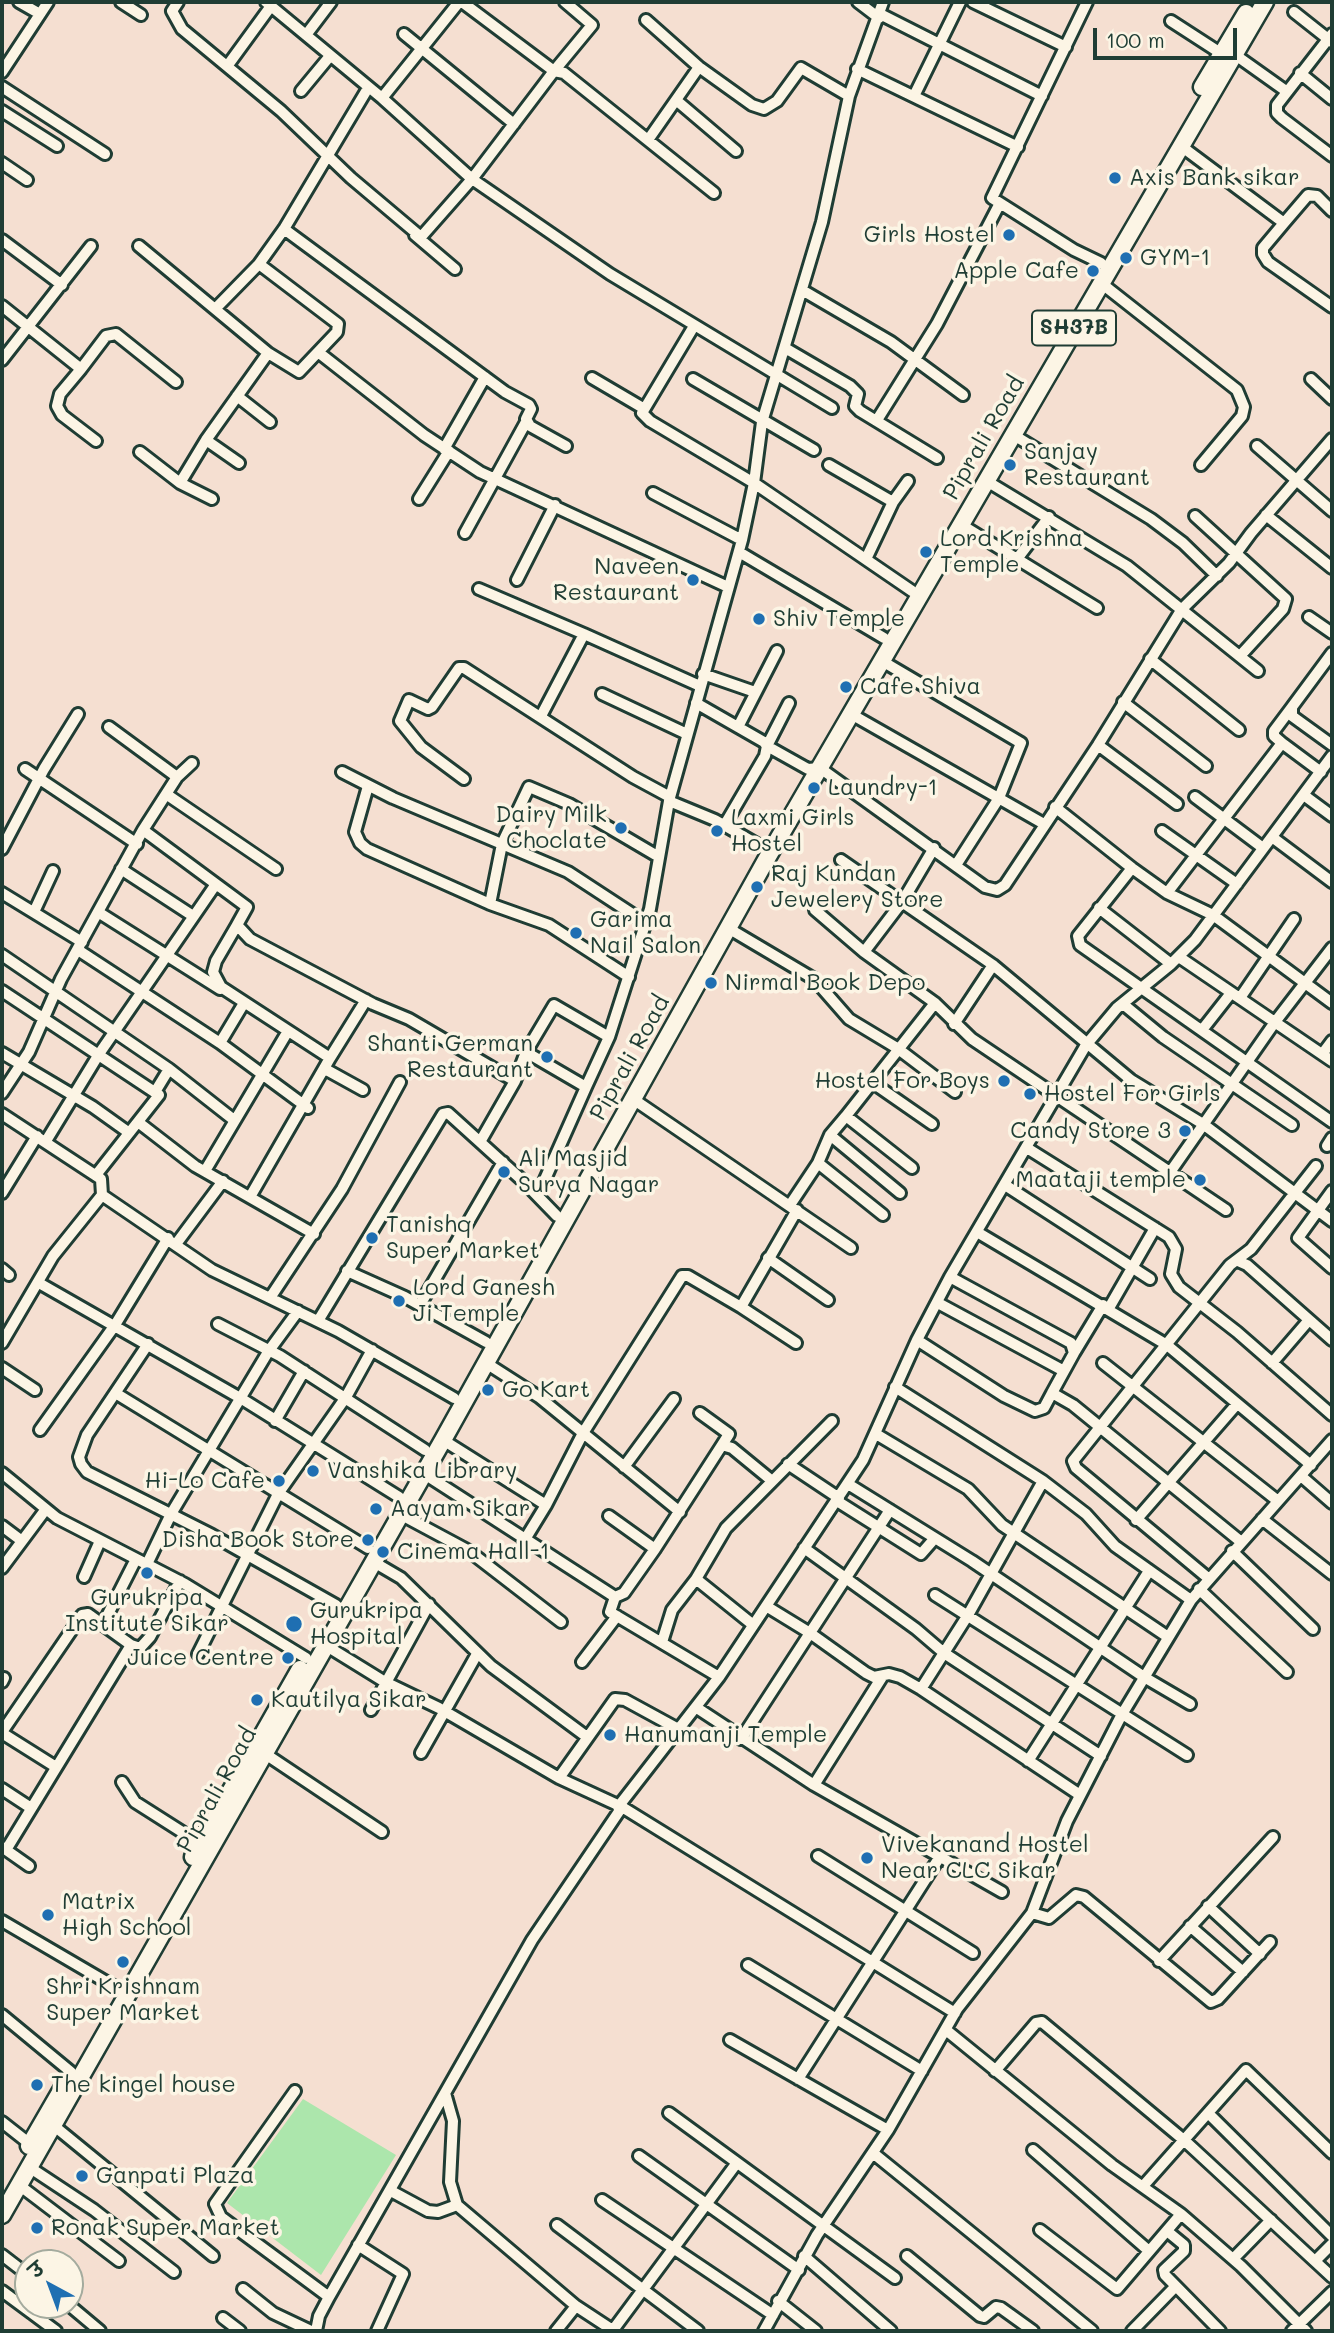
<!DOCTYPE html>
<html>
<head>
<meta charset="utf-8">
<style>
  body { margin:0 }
  #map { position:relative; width:1334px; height:2333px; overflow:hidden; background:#f5dfd1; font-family:Mali,"Playpen Sans Deva",sans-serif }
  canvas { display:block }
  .frame { position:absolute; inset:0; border:4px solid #1f3d34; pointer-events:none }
  .north { position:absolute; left:14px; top:2249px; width:70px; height:70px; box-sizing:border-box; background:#fcf5e5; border:2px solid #a4ab9e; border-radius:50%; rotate:319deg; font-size:19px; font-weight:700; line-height:28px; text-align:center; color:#1f3d34 }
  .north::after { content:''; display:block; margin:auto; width:24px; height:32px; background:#1f6fb2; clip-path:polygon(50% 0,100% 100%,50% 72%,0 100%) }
  .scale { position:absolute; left:1093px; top:28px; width:144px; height:32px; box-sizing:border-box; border:4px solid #1f3d34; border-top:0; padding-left:9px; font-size:21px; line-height:24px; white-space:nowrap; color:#1f3d34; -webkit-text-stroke:5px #fcf5e5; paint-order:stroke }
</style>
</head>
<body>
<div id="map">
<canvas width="1334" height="2333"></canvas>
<div class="frame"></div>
<div class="north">उ</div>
<div class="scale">100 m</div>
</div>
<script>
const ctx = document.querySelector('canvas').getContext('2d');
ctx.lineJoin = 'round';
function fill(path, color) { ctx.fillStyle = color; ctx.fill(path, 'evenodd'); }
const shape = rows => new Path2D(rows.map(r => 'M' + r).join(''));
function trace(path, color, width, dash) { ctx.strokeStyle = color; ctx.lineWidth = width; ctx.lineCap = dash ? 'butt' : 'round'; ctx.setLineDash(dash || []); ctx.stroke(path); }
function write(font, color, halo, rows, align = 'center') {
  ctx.font = font + ' Mali,sans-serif'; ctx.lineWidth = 7; ctx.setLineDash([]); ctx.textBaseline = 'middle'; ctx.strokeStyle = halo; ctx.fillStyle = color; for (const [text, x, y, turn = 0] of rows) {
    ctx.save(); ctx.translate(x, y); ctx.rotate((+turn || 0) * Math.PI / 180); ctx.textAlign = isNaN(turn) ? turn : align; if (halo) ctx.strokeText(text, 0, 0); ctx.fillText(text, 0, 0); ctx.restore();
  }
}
const green = shape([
  [303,2099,396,2155,321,2275,227,2203]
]);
const minor = shape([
  [19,2,40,14],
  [121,2,141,15],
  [178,2,172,11,182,29,281,111,351,178,421,237,472,179,554,71,462,2],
  [266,2,382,98,472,179,610,274,832,408],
  [565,2,592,25,554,71,564,73,714,193],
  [858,2,879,18],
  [973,2,1066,47],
  [1087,2,992,198,1074,250,1101,263],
  [1294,12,1332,42],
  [880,14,1042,96],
  [646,20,699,67,752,105,764,109,777,101,801,68,849,96],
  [1171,21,1222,54],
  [404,34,514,124],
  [1332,34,1277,105,1277,113,1282,118,1332,156],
  [306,35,331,2],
  [1234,54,1286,91],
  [228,65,271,6],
  [857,69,1018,147],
  [2,72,48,2],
  [1300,73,1332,99],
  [2,87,105,154],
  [368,88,284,229,259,264,338,324,337,332,318,352,424,435,480,472,728,587],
  [301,91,330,56],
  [914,96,960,2],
  [382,98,459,2],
  [676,100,736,151],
  [2,111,57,146],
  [648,140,699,67],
  [1181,146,1284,223,1263,248,1263,254,1268,262,1332,307],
  [2,163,27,180],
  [1284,223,1308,195,1317,196,1332,211],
  [284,229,505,392,529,405,531,409,526,419,530,426,566,446],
  [415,235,455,269],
  [2,240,62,285],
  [139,246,268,353,206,440,180,483],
  [1101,283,1237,390,1244,407,1242,416,1201,465],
  [802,290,891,342,963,395],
  [2,306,81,369,60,394,57,406,62,415,96,441],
  [216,308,259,264],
  [694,326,642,413,650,421,754,483,912,591],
  [785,348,850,386,858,394,855,406,860,411,937,458],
  [268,353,299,372,318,352],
  [2,360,91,246],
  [81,369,106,336,116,334,176,382],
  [592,378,643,408],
  [693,379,814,450],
  [1311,379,1332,399],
  [237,396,270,422],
  [877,420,937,324,1000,203],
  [1012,434,1151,519,1183,543,1217,576],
  [206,440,239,463],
  [1257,446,1332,511],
  [444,449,485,377],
  [140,452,180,483,212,499],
  [829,465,893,502,866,559],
  [985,480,1127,566,1258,671],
  [653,493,742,540],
  [419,499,449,451],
  [893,502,908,481],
  [1266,515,1332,568],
  [1195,516,1286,599,1283,609,1240,656],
  [960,524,1097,608],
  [465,533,526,422],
  [739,552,884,638],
  [1017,559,1049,517],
  [517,580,555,505],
  [479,589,584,634,541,716],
  [1309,617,1332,633],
  [584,634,700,686],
  [1332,653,1292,707,1292,716,1332,745],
  [1150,659,1239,730],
  [882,661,1021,743,999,798,956,865],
  [703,674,755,692],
  [602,694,687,734],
  [1123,702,1206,766],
  [696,703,764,742,767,746,765,756,724,826],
  [789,703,767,746,808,769,820,768,985,887,997,890,1005,885,1098,745,1182,609,1229,563,1251,533,1332,439],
  [851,714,1044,824],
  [109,727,177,777],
  [738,727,777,651],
  [1282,743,1321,772],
  [1098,745,1177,804],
  [25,769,137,844],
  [342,772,393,798,568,872,646,923],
  [464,779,421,747,400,721,409,700,428,709,432,707,459,668,464,668,633,777,670,797],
  [368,786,355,832,360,843,367,849,490,904,549,925,629,977],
  [166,794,276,869],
  [1305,796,1332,816],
  [1195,797,1263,848],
  [669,801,715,820,762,847],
  [1055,807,1132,868,1167,893,1213,915,1332,1003],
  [143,830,177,777,192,763],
  [1162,831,1237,884],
  [1272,837,1332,882],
  [2,849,44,769,78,714],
  [841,860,993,965,1131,1080,1203,1124,1332,1221],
  [1132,868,1078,936,1080,945,1332,1122],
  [121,869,193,916],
  [2,893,82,942],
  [1167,893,1282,743,1274,736,1274,731,1292,707],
  [490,904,502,844,529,787,569,804,659,857],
  [1099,908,1171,964],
  [815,910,864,952,935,1003,972,1039,1226,1210],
  [34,912,53,871],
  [98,912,220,989],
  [237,925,216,961,213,972,221,987,330,1058,250,1197],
  [728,928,814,979,849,1019,897,1048,955,1092],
  [78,950,220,1043,308,1108],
  [864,952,902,902,934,848],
  [2,955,169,1069,155,1092],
  [1179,957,1332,1061],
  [2,991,159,1095,96,1175],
  [1240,998,1294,919],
  [1123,1004,1163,1037,1292,1125],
  [954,1024,993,965],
  [1202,1030,1231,993],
  [220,1043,244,1003],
  [526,1052,554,1005,609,1037],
  [2,1053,93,1107,128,1132],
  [1323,1053,1332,1041],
  [330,1058,366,1000],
  [169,1069,234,1120],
  [325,1069,363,1090],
  [873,1083,932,1124],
  [586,1087,609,1037,650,909,669,801,742,540,754,483,762,422,822,222,849,96,883,2],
  [2,1093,29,1052,61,979,143,830,247,907,237,925,250,939,373,1004,409,1019,515,1081],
  [633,1099,851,1248],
  [2,1114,101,1179,102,1195,53,1256,2,1343],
  [846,1116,935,1003],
  [138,1122,195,1166,314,1234],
  [830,1135,900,1193],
  [46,1141,99,1054,216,884],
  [480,1142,515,1081,526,1052,586,1087,538,1195],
  [1327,1146,1332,1138],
  [1027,1148,1169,1237,1176,1249,1171,1274,1179,1287,1237,1332,1332,1415],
  [818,1163,883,1215],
  [205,1171,288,1031],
  [1171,1171,1275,1022,1332,948],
  [1005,1185,1150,1279],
  [1332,1191,1298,1238,1332,1268],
  [2,1193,37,1136],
  [102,1195,212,1270,338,1331,454,1398],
  [790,1205,818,1163,830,1135,846,1116,912,1168],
  [977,1232,1167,1345,1311,1465],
  [176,1244,223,1181],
  [768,1258,828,1300],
  [1238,1261,1247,1265,1332,1340],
  [2,1269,9,1275],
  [347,1271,405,1297,486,1342],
  [950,1277,1071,1343,1074,1353,1052,1393],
  [39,1283,242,1399,399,1497],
  [270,1298,342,1189,400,1082],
  [938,1303,1064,1371],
  [420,1305,503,1162],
  [741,1307,797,1210],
  [1109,1308,1155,1228],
  [318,1321,443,1114,448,1113,523,1181,557,1216],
  [218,1324,280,1356,425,1450],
  [917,1340,1004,1396,1035,1411,1044,1408,1052,1393,1073,1405,1240,1541],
  [148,1344,87,1435,79,1457,81,1464,87,1472,212,1535,336,1605],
  [1074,1353,1103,1305],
  [486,1363,539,1397,680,1512],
  [1103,1363,1278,1501],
  [1272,1363,1309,1320],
  [2,1368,35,1390],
  [895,1387,1043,1481,1086,1514,1115,1546,1191,1600],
  [117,1394,368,1548],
  [700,1413,729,1434,722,1445],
  [275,1421,304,1371],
  [40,1430,115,1325,168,1238],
  [876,1434,968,1489,1002,1525,1168,1637],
  [443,1440,546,1505],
  [788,1464,839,1498],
  [624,1467,674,1399],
  [2,1473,57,1518,185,1584,306,1658],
  [423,1473,615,1597,624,1593,655,1549,722,1445,732,1448,771,1480],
  [1301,1476,1332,1503],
  [848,1484,972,1561,1144,1677,1190,1704],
  [837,1501,921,1554,935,1538],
  [400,1514,469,1551,561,1622],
  [609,1516,655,1549],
  [1262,1519,1332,1574],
  [1136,1520,1237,1404],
  [2,1526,22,1541],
  [524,1541,546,1505,583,1433,682,1276,688,1276,741,1307,796,1343],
  [804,1548,916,1629,944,1653,1101,1756],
  [1232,1551,1313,1629],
  [372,1561,401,1578,491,1666,587,1737],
  [147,1564,171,1514,268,1352,298,1311],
  [2,1568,46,1509],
  [84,1577,100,1541],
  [1208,1578,1076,1468,1073,1461,1230,1265,1251,1249,1316,1166],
  [696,1579,752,1624],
  [1199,1589,1287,1672],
  [935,1595,1187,1755],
  [615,1597,610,1612,719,1677],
  [766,1606,810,1633,866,1673,874,1677,889,1674,900,1677,921,1689,1080,1795],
  [103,1624,136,1559],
  [317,1640,385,1682,439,1708,559,1778,622,1807,955,2013],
  [662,1642,672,1610,696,1579,726,1528,832,1421],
  [198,1654,278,1494,346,1397,372,1350],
  [582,1662,617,1616],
  [2,1682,4,1678],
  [921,1689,968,1615,1043,1481],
  [697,1708,814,1785,1002,1892],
  [371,1710,429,1604],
  [2,1732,82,1615,88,1614,131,1645,140,1648,150,1637,180,1581],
  [2,1733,56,1767],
  [741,1739,890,1510],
  [264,1753,382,1832],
  [421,1753,477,1654],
  [1028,1761,1149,1571],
  [559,1778,615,1699,625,1700,680,1730],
  [122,1782,135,1802,201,1844],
  [814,1785,882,1677],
  [2,1789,31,1808],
  [618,1807,719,1677,863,1460,917,1340,950,1277,1086,1045,1117,1008,1171,964,1195,940,1332,756],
  [2,1847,29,1866],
  [6,1850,131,1645],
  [818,1856,973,1953],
  [1208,1906,1260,1954],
  [1032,1913,1049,1918,1076,1895,1084,1897,1211,2002,1218,1999,1270,1942],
  [2,1921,120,1990],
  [1190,1926,1243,1972],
  [1159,1961,1273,1837],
  [748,1965,922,2071],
  [2,2015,71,2072],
  [946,2030,1112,2165,1181,2214,1241,2266,1306,2331],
  [730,2040,888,2130],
  [995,2071,1036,2023,1042,2022,1185,2141,1332,2277],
  [798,2079,941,1855],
  [295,2091,215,2204,221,2217,329,2297],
  [445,2093,453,2121,450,2182,457,2205,576,2306],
  [669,2113,895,2278],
  [1208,2113,1332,2236],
  [2,2122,30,2144],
  [53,2125,213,2256],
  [1033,2150,1149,2251],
  [873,2153,1092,2331],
  [639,2156,799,2270],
  [29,2167,94,2210,174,2272],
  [19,2185,119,2261],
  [1144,2185,1246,2070,1332,2153],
  [391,2191,428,2211,438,2212,457,2205],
  [602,2200,773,2315],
  [557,2225,698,2331],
  [1040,2230,1117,2289,1181,2214],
  [1167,2231,1184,2245,1184,2251,1164,2270,1165,2275,1220,2331],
  [358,2245,403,2274,377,2331],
  [2,2255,28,2275],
  [804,2256,891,2331],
  [907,2256,980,2316,984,2317,996,2307,1001,2308,1033,2331],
  [1233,2259,1271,2220],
  [1315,2261,1332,2244],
  [243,2289,273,2313,311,2331],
  [2,2291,56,2331],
  [778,2301,816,2331],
  [69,2305,100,2331],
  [223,2318,240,2331],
  [613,2330,736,2164],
  [316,2331,319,2316,329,2297,532,1940,622,1807],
  [556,2331,576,2306,614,2331],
  [764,2331,817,2235,888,2130,957,2009,1032,1913,1067,1821,1121,1716,1191,1600,1332,1440],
  [1132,2331,1175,2287],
  [1292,2331,1332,2292]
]);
const primary = shape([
  [1202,87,1246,13],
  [193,1857,300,1669],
  [29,2146,62,2089],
  [2,2215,443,1440,766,860,1265,2]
]);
const markers = [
  [1115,178,7,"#1f6fb2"],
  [1009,235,7,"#1f6fb2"],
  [1126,258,7,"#1f6fb2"],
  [1093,271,7,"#1f6fb2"],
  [1010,465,7,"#1f6fb2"],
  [926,552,7,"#1f6fb2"],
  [693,580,7,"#1f6fb2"],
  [759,619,7,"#1f6fb2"],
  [846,687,7,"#1f6fb2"],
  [814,788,7,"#1f6fb2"],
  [621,828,7,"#1f6fb2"],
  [717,831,7,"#1f6fb2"],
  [757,887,7,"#1f6fb2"],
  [576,933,7,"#1f6fb2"],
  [711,983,7,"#1f6fb2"],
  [547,1057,7,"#1f6fb2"],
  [1004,1081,7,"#1f6fb2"],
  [1030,1094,7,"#1f6fb2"],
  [1185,1131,7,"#1f6fb2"],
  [504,1172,7,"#1f6fb2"],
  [1200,1180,7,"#1f6fb2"],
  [372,1238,7,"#1f6fb2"],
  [399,1301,7,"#1f6fb2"],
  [488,1390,7,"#1f6fb2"],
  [313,1471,7,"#1f6fb2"],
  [279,1481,7,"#1f6fb2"],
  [376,1509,7,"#1f6fb2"],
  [368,1540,7,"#1f6fb2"],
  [383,1552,7,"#1f6fb2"],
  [147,1573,7,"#1f6fb2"],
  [294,1624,9,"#1f6fb2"],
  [288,1658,7,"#1f6fb2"],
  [257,1700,7,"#1f6fb2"],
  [610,1735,7,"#1f6fb2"],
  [867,1858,7,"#1f6fb2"],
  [48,1915,7,"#1f6fb2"],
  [123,1962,7,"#1f6fb2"],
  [37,2085,7,"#1f6fb2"],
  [82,2176,7,"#1f6fb2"],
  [37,2228,7,"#1f6fb2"]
];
const shields = [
  [1074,328,84]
];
const shieldNames = [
  ["SH37B",1074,328]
];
const poiNames = [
  ["Axis Bank sikar",1129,178],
  ["Girls Hostel",995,235,"right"],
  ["GYM-1",1140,258],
  ["Apple Cafe",1079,271,"right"],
  ["Sanjay",1024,452],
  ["Restaurant",1024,478],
  ["Lord Krishna",940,539],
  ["Temple",940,565],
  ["Naveen",679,567,"right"],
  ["Restaurant",679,593,"right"],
  ["Shiv Temple",773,619],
  ["Cafe Shiva",860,687],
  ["Laundry-1",828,788],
  ["Dairy Milk",607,815,"right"],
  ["Choclate",607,841,"right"],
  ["Laxmi Girls",731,818],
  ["Hostel",731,844],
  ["Raj Kundan",771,874],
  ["Jewelery Store",771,900],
  ["Garima",590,920],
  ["Nail Salon",590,946],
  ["Nirmal Book Depo",725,983],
  ["Shanti German",533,1044,"right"],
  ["Restaurant",533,1070,"right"],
  ["Hostel For Boys",990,1081,"right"],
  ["Hostel For Girls",1044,1094],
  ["Candy Store 3",1171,1131,"right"],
  ["Ali Masjid",518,1159],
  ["Surya Nagar",518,1185],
  ["Maataji temple",1186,1180,"right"],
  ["Tanishq",386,1225],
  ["Super Market",386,1251],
  ["Lord Ganesh",413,1288],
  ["Ji Temple",413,1314],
  ["Go Kart",502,1390],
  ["Vanshika Library",327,1471],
  ["Hi-Lo Cafe",265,1481,"right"],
  ["Aayam Sikar",390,1509],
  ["Disha Book Store",354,1540,"right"],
  ["Cinema Hall-1",397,1552],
  ["Gurukripa",147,1598,"center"],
  ["Institute Sikar",147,1624,"center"],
  ["Gurukripa",310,1611],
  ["Hospital",310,1637],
  ["Juice Centre",274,1658,"right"],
  ["Kautilya Sikar",271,1700],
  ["Hanumanji Temple",624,1735],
  ["Vivekanand Hostel",881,1845],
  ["Near CLC Sikar",881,1871],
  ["Matrix",62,1902],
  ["High School",62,1928],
  ["Shri Krishnam",123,1987,"center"],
  ["Super Market",123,2013,"center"],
  ["The kingel house",51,2085],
  ["Ganpati Plaza",96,2176],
  ["Ronak Super Market",51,2228]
];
const streetNames = [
  ["Piprali Road",984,438,-60],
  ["Piprali Road",630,1058,-61],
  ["Piprali Road",217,1790,-61]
];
fill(green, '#ace6ac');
trace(minor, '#1f3d34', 16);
trace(primary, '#1f3d34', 21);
trace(minor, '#fcf5e5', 10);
trace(primary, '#fcf5e5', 16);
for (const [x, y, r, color] of markers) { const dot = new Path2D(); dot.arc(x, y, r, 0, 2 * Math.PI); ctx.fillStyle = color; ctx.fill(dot); trace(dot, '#fcf5e5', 2.5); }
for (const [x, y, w] of shields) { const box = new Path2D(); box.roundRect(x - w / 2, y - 17.5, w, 35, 5); ctx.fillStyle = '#fcf5e5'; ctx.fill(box); trace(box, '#1f3d34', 2); }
write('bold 21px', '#1f3d34', null, shieldNames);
write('23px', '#1f3d34', '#fcf5e5', poiNames, 'left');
write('23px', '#1f3d34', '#fcf5e5', streetNames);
</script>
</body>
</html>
